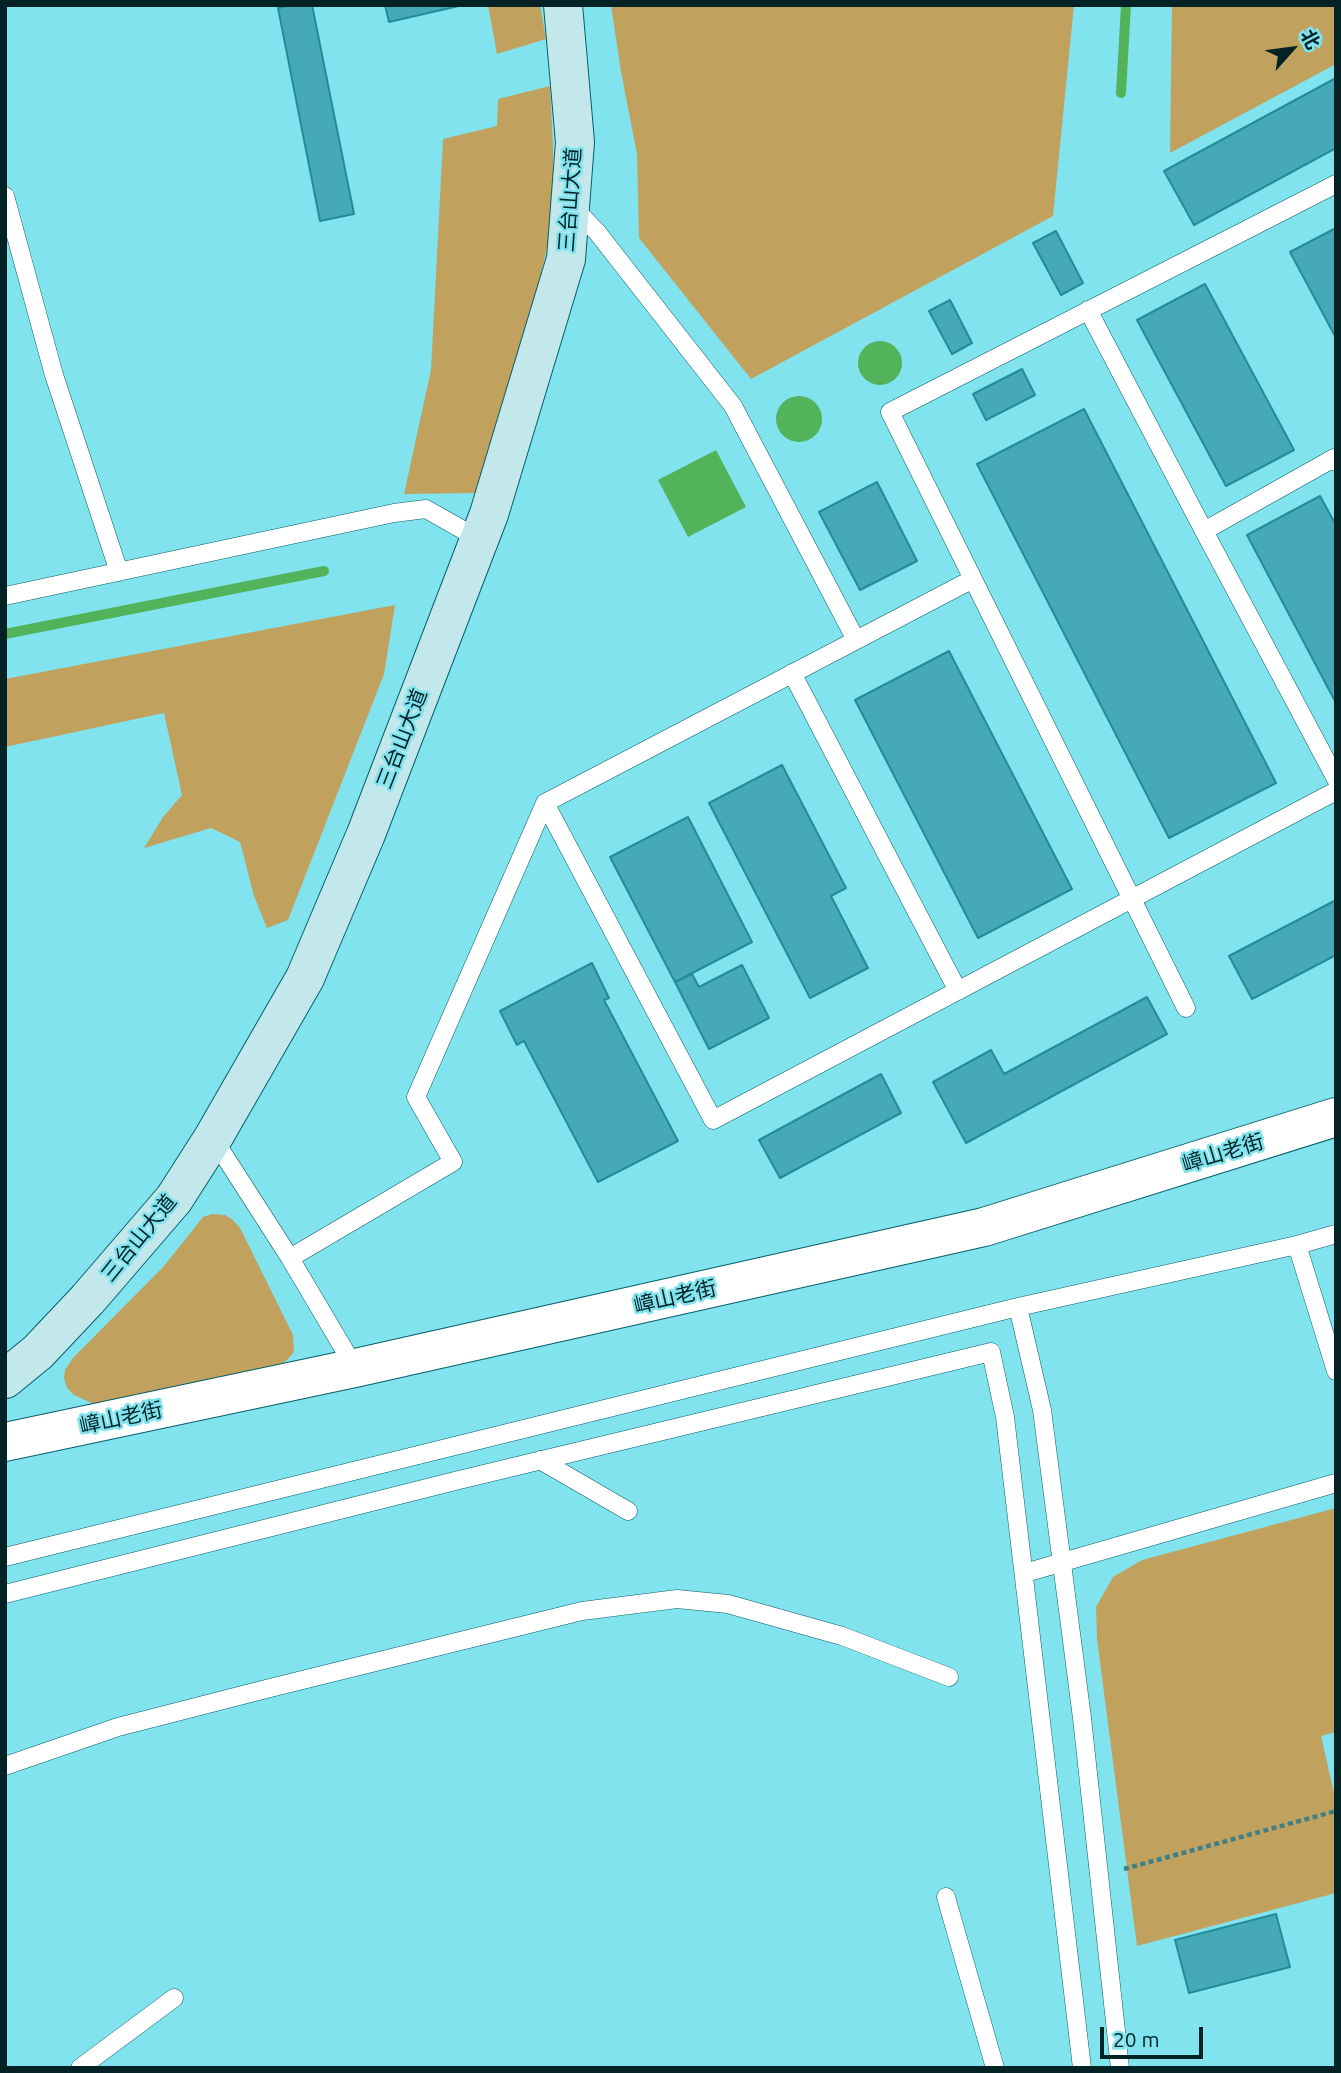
<!DOCTYPE html>
<html>
<head>
<meta charset="utf-8">
<style>
  body { margin:0 }
  #map { position:relative; width:1341px; height:2073px; overflow:hidden; background:#81e3ee; font-family:Ubuntu,"Noto Sans SC",sans-serif }
  canvas { display:block }
  .frame { position:absolute; inset:0; border:7px solid #022225; pointer-events:none }
  .north { position:absolute; left:1257px; top:14px; width:70px; height:70px; -webkit-text-stroke:5px #81e3ee; paint-order:stroke; rotate:62deg; font-size:19px; font-weight:700; line-height:28px; text-align:center; color:#022225 }
  .north::after { content:''; display:block; margin:auto; width:24px; height:32px; background:#022225; clip-path:polygon(50% 0,100% 100%,50% 72%,0 100%) }
  .scale { position:absolute; left:1100px; top:2027px; width:103px; height:32px; box-sizing:border-box; border:4px solid #022225; border-top:0; padding-left:9px; font-size:21px; line-height:24px; white-space:nowrap; color:#022225; -webkit-text-stroke:5px #81e3ee; paint-order:stroke }
</style>
</head>
<body>
<div id="map">
<canvas width="1341" height="2073"></canvas>
<div class="frame"></div>
<div class="north">北</div>
<div class="scale">20 m</div>
</div>
<script>
const ctx = document.querySelector('canvas').getContext('2d');
ctx.lineJoin = 'round';
function fill(path, color) { ctx.fillStyle = color; ctx.fill(path, 'evenodd'); }
const shape = rows => new Path2D(rows.map(r => 'M' + r).join(''));
function trace(path, color, width, dash) { ctx.strokeStyle = color; ctx.lineWidth = width; ctx.lineCap = dash ? 'butt' : 'round'; ctx.setLineDash(dash || []); ctx.stroke(path); }
function write(font, color, halo, rows, align = 'center') {
  ctx.font = font + ' Ubuntu,"Noto Sans SC",sans-serif'; ctx.lineWidth = 5; ctx.setLineDash([]); ctx.textBaseline = 'middle'; ctx.strokeStyle = halo; ctx.fillStyle = color; for (const [text, x, y, turn = 0] of rows) {
    ctx.save(); ctx.translate(x, y); ctx.rotate((+turn || 0) * Math.PI / 180); ctx.textAlign = isNaN(turn) ? turn : align; if (halo) ctx.strokeText(text, 0, 0); ctx.fillText(text, 0, 0); ctx.restore();
  }
}
const green = shape([
  [488,5,540,5,546,39,497,54],
  [611,5,1074,5,1053,216,751,379,639,238,637,154,621,72],
  [1172,5,1336,5,1336,64,1170,153],
  [550,86,553,146,553,224,515,378,477,493,404,494,431,370,443,139,497,126,498,99],
  [395,605,384,674,288,920,267,928,254,896,240,842,211,828,144,848,163,817,182,795,164,713,5,747,5,679],
  [212,1214,225,1215,233,1220,240,1228,293,1335,294,1352,288,1359,281,1365,96,1405,74,1395,67,1388,64,1378,65,1370,73,1358,164,1266,203,1217],
  [1336,1508,1336,1732,1321,1736,1336,1802,1336,1893,1137,1946,1097,1639,1096,1607,1113,1577,1142,1560]
]);
const water = shape([
  '858 363a22 22 0 1 1 44 0a22 22 0 1 1-44 0Z',
  '776 419a23 23 0 1 1 46 0a23 23 0 1 1-46 0Z',
  [716,450,746,507,688,537,658,480]
]);
const stream = shape([
  [1121,93,1126,5],
  [5,634,324,571]
]);
const building = shape([
  [291,5,312,5,354,214,320,221,278,8,291,5],
  [385,5,463,5,389,22,385,5],
  [1336,78,1336,148,1194,225,1164,171,1336,78],
  [1336,228,1336,338,1290,252,1336,228],
  [1056,231,1083,283,1061,295,1033,243,1056,231],
  [1205,284,1294,450,1226,486,1137,320,1205,284],
  [950,300,972,343,952,354,929,311,950,300],
  [1022,369,1035,395,986,420,973,394,1022,369],
  [1084,409,1276,783,1169,838,977,464,1084,409],
  [877,482,917,561,860,590,819,512,877,482],
  [1320,496,1336,525,1336,703,1247,535,1320,496],
  [949,651,1072,889,978,938,855,700,949,651],
  [782,765,846,888,831,896,868,968,810,998,709,803,782,765],
  [688,817,752,942,675,982,610,857,688,817],
  [1336,900,1336,955,1252,999,1229,956,1336,900],
  [592,963,609,998,604,1000,678,1141,598,1182,524,1041,517,1045,500,1011,592,963],
  [742,965,769,1018,709,1049,675,982,692,974,699,987,742,965],
  [1147,997,1167,1034,966,1143,933,1082,991,1050,1004,1074,1147,997],
  [881,1074,901,1113,780,1178,759,1140,881,1074],
  [1276,1914,1290,1967,1189,1993,1175,1940,1276,1914]
]);
const path = shape([
  [1124,1869,1336,1811]
]);
const service = shape([
  [5,196,54,375,119,572],
  [572,206,597,232,733,406,856,640],
  [1088,310,1204,531],
  [1336,462,1334,458,1204,531,1336,779],
  [973,579,545,803,713,1120,1336,791],
  [5,596,394,513,426,509,479,539],
  [792,673,958,991],
  [1186,1008,890,412,1336,184],
  [213,1138,290,1258,355,1368],
  [1297,1245,1336,1371],
  [290,1258,453,1162,416,1097,545,803],
  [1018,1307,1297,1245,1336,1234],
  [540,1460,628,1511],
  [5,1557,1018,1307,1042,1410,1082,1718,1120,2068],
  [1025,1573,1336,1483],
  [5,1594,459,1480,991,1352,1005,1417,1082,2068],
  [5,1766,118,1727,270,1688,582,1611,677,1599,728,1604,842,1636,949,1677],
  [946,1897,995,2068],
  [80,2068,174,1998]
]);
const tertiary = shape([
  [5,1442,355,1368,984,1227,1336,1117]
]);
const secondary = shape([
  [5,1379,38,1352,88,1299,174,1199,213,1138,305,978,366,834,489,514,566,259,575,142,563,5]
]);
const streetNames = [
  ["三台山大道",570,200,-86],
  ["三台山大道",402,739,-69],
  ["嶂山老街",1223,1153,-17],
  ["三台山大道",139,1238,-51],
  ["嶂山老街",675,1297,-13],
  ["嶂山老街",121,1418,-12]
];
fill(green, '#c1a15e');
fill(water, '#52b35b');
trace(stream, '#52b35b', 10);
fill(building, '#46aab6');
trace(building, '#208d98', 2);
trace(service, '#055f68', 19);
trace(tertiary, '#055f68', 40);
trace(secondary, '#055f68', 40);
trace(path, '#3f7f86', 4.5, [5, 3.5]);
trace(service, '#fff', 18);
trace(tertiary, '#fff', 38);
trace(secondary, '#c2e8ec', 38);
write('21px', '#022225', '#81e3ee', streetNames);
</script>
</body>
</html>
